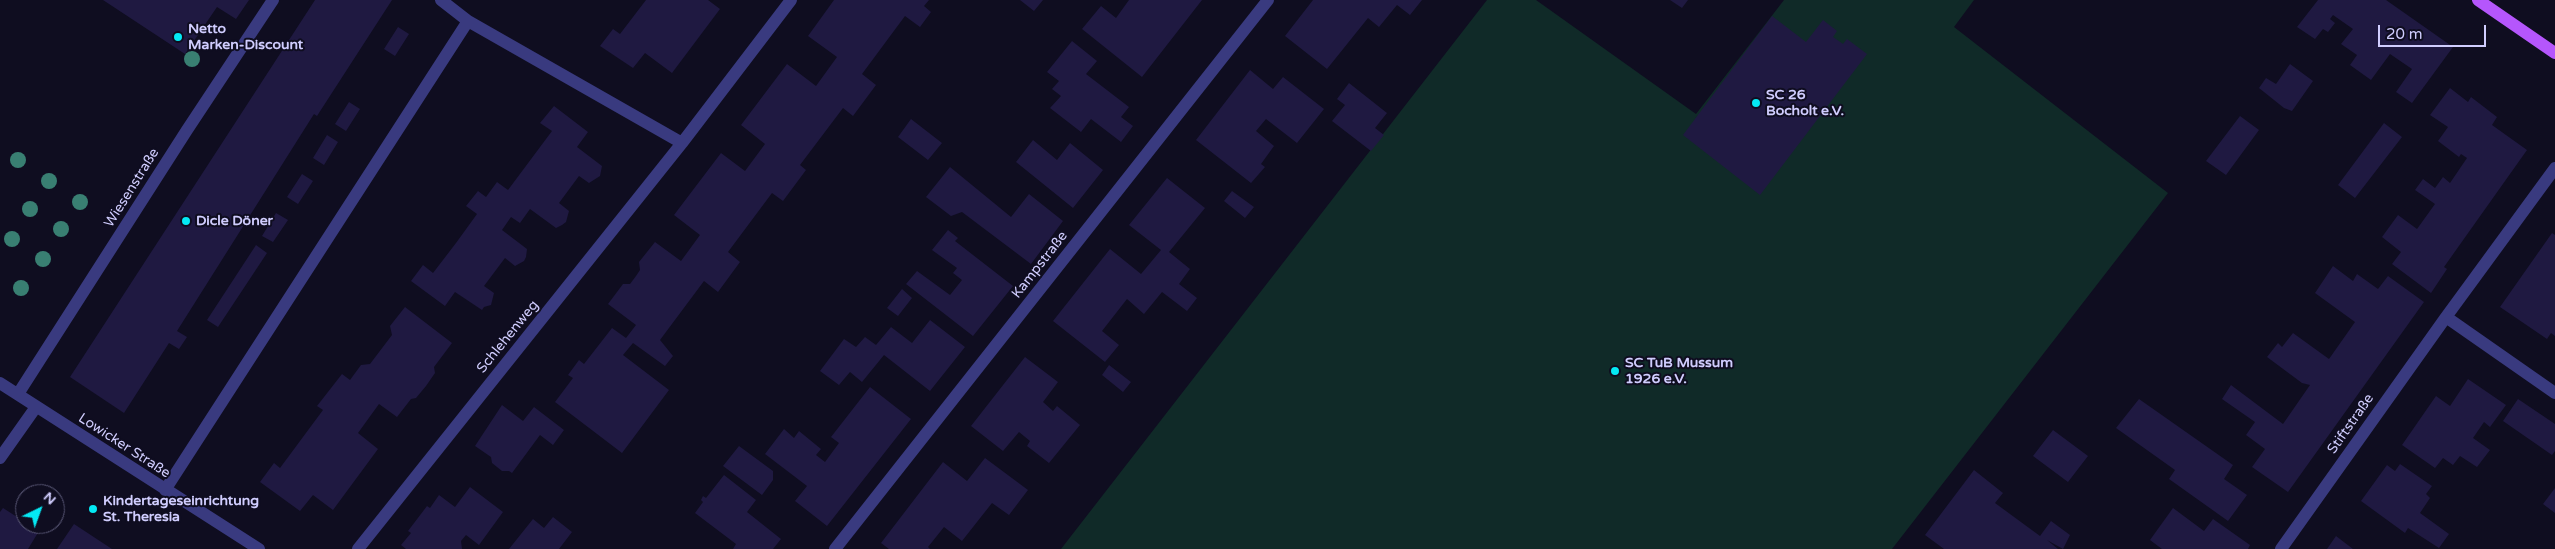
<!DOCTYPE html>
<html>
<head>
<meta charset="utf-8">
<style>
  body { margin:0 }
  #map { position:relative; width:2555px; height:549px; overflow:hidden; background:#0f0d20; font-family:"Varela Round",sans-serif }
  canvas { display:block }
  .north { position:absolute; left:15px; top:484px; width:50px; height:50px; box-sizing:border-box; background:#0f0d20; border:1px solid #5c5a79; border-radius:50%; rotate:42deg; font-size:14px; font-weight:700; line-height:20px; text-align:center; color:#d0cdfe }
  .north::after { content:''; display:block; margin:auto; width:18px; height:22px; background:#04e9f4; clip-path:polygon(50% 0,100% 100%,50% 72%,0 100%) }
  .scale { position:absolute; left:2378px; top:25px; width:108px; height:22px; box-sizing:border-box; border:2px solid #d0cdfe; border-top:0; padding-left:6px; font-size:15px; line-height:18px; white-space:nowrap; color:#d0cdfe; -webkit-text-stroke:4px #0f0d20; paint-order:stroke }
</style>
</head>
<body>
<div id="map">
<canvas width="2555" height="549"></canvas>
<div class="north">N</div>
<div class="scale">20 m</div>
</div>
<script>
const ctx = document.querySelector('canvas').getContext('2d');
ctx.lineJoin = 'round';
function fill(path, color) { ctx.fillStyle = color; ctx.fill(path, 'evenodd'); }
const shape = rows => new Path2D(rows.map(r => 'M' + r).join(''));
function trace(path, color, width, dash) { ctx.strokeStyle = color; ctx.lineWidth = width; ctx.lineCap = dash ? 'butt' : 'round'; ctx.setLineDash(dash || []); ctx.stroke(path); }
function write(font, color, halo, rows, align = 'center') {
  ctx.font = font + ' "Varela Round",sans-serif'; ctx.lineWidth = 4; ctx.setLineDash([]); ctx.textBaseline = 'middle'; ctx.strokeStyle = halo; ctx.fillStyle = color; for (const [text, x, y, turn = 0] of rows) {
    ctx.save(); ctx.translate(x, y); ctx.rotate((+turn || 0) * Math.PI / 180); ctx.textAlign = isNaN(turn) ? turn : align; if (halo) ctx.strokeText(text, 0, 0); ctx.fillText(text, 0, 0); ctx.restore();
  }
}
const green = shape([
  [1487,0,1536,0,1696,114,1784,0,1974,0,1954,27,2168,193,1892,549,1061,549]
]);
const building = shape([
  [103,0,249,0,236,19,217,7,185,54],
  [315,0,392,0,317,116,314,114,177,331,187,337,179,349,169,343,124,413,70,377],
  [646,0,708,0,720,9,672,73,645,53,633,68,600,46,613,29,620,34],
  [834,0,929,0,924,6,931,12,920,27,905,16,862,74,876,85,853,116,843,108,800,165,806,170,783,201,772,193,728,252,740,262,718,292,704,281,660,340,673,356,665,366,633,343,623,355,669,390,622,453,555,402,573,378,568,375,579,360,584,364,612,328,626,338,636,325,608,304,623,284,630,284,636,276,640,270,639,262,655,242,681,261,700,235,674,215,721,153,745,171,765,144,741,125,787,64,816,86,837,57,808,36],
  [1020,0,1043,0,1034,11],
  [1129,0,1202,0,1142,77,1082,29,1101,6,1116,18],
  [1313,0,1422,0,1410,15,1397,5,1379,27,1368,18,1327,69,1285,36],
  [1670,0,1688,0,1682,8],
  [2318,0,2386,0,2453,47,2412,103,2396,92,2412,69,2390,54,2371,80,2350,65,2357,55,2341,44,2353,29,2333,15,2330,19,2335,23,2328,32,2323,29,2315,39,2297,27],
  [1772,16,1806,42,1823,20,1837,31,1833,37,1843,44,1847,39,1867,54,1760,195,1683,135],
  [398,27,409,34,395,56,384,49],
  [1072,41,1097,61,1086,74,1129,107,1121,117,1133,126,1121,142,1091,119,1081,132,1050,108,1061,96,1052,89,1059,81,1047,72],
  [2290,64,2313,81,2292,111,2284,108,2259,88,2266,78,2276,84],
  [1250,70,1273,89,1283,77,1324,109,1297,143,1266,119,1256,131,1274,146,1261,164,1265,167,1251,183,1196,140],
  [1349,83,1387,113,1375,128,1384,135,1371,151,1332,121,1345,105,1337,99],
  [2450,88,2468,102,2471,97,2497,117,2492,125,2527,150,2444,267,2447,269,2431,293,2392,264,2401,252,2382,237,2398,215,2417,229,2435,204,2415,190,2423,179,2435,188,2443,177,2450,183,2467,158,2461,154,2459,157,2438,141,2448,127,2430,115],
  [349,102,360,109,346,131,335,124],
  [554,106,588,132,577,147,602,166,600,176,589,183,579,176,559,203,569,211,566,222,562,225,556,228,530,209,520,223,511,217,502,230,527,249,526,257,524,261,515,266,505,258,484,286,494,293,491,305,484,307,482,310,455,292,445,306,411,281,423,265,433,273,456,243,477,214,466,206,478,191,486,197,497,182,508,190,552,131,540,123],
  [2240,116,2259,130,2226,175,2206,161],
  [911,119,942,143,928,160,898,137],
  [2384,123,2402,137,2355,198,2338,185],
  [327,135,338,142,324,165,313,158],
  [1033,140,1057,160,1070,143,1103,170,1073,208,1016,162],
  [950,167,1011,217,1029,194,1063,221,1031,264,962,212,951,216,926,197],
  [302,174,313,181,298,204,287,197],
  [1167,178,1205,208,1169,252,1190,269,1179,284,1197,298,1187,311,1162,292,1144,314,1127,299,1102,331,1119,345,1105,362,1053,321,1110,249,1141,274,1161,250,1129,225],
  [1232,191,1254,207,1245,218,1224,201],
  [276,213,288,220,273,242,262,236],
  [948,230,958,238,955,241,1013,286,973,336,906,284,917,271,950,295,962,280,953,273,957,268,932,250],
  [2552,233,2555,235,2555,336,2551,333,2547,339,2500,307],
  [256,245,267,253,218,327,207,320],
  [2333,266,2353,281,2357,274,2378,289,2388,276,2424,302,2288,492,2252,467,2265,449,2246,435,2255,422,2222,399,2231,385,2283,424,2310,385,2302,383,2267,357,2278,343,2282,347,2293,333,2329,359,2355,322,2315,293],
  [902,289,912,298,898,316,887,308],
  [405,307,452,343,434,367,435,373,426,386,416,398,411,399,397,417,379,404,358,433,378,449,333,510,313,495,300,511,260,482,274,463,280,468,323,410,317,406,342,374,350,380,361,365,370,364,392,335,390,326],
  [930,320,965,347,930,391,884,355,862,382,850,372,839,385,820,371,844,339,856,347,865,337,876,345,891,327,912,343],
  [1025,357,1058,382,1043,402,1053,411,1057,406,1080,425,1049,463,1027,446,1030,441,1019,432,1003,451,971,426],
  [1109,365,1131,382,1123,392,1102,375],
  [2468,379,2506,405,2490,427,2484,422,2473,438,2490,450,2477,467,2460,456,2453,465,2443,458,2435,468,2402,445,2436,396,2450,406],
  [870,387,911,419,827,526,795,501,807,486,765,454,784,429,794,438,799,431,821,449,816,455,825,462,839,443,831,437],
  [2139,399,2233,465,2224,479,2247,495,2228,521,2169,479,2175,470,2116,428],
  [2518,399,2555,424,2555,451,2552,455,2503,421],
  [502,405,523,421,534,407,564,430,553,445,540,435,512,473,509,471,502,471,492,463,491,457,475,446],
  [2053,430,2088,456,2068,482,2033,456],
  [739,446,773,471,773,480,762,495,723,466],
  [985,458,1028,490,1009,515,992,503,962,541,944,527,928,547,930,549,889,549,881,543,943,462,967,481],
  [2400,464,2432,486,2426,494,2430,498,2420,513,2449,534,2439,548,2408,528,2405,533,2361,501,2387,465,2395,471],
  [1974,470,2003,493,1995,503,2040,536,2051,521,2070,535,2063,549,2047,540,2058,549,1944,549,1925,535],
  [724,475,756,500,747,512,781,539,773,549,733,549,736,544,695,513,703,502,701,500,703,496,706,498],
  [470,487,503,512,479,545,466,535,461,541,462,549,406,549,401,545,411,533,408,531,427,506,430,508,439,495,455,507],
  [2555,488,2555,513,2543,504],
  [3,508,39,531,28,549,0,549,0,512],
  [2173,508,2204,531,2213,519,2250,545,2248,549,2162,549,2150,540],
  [553,517,572,532,559,549,509,549,533,519,544,528],
  [74,524,112,549,57,549],
  [2336,536,2353,549,2327,549]
]);
const minor = shape([
  [441,0,468,21,682,143],
  [2446,317,2555,168],
  [0,383,259,549],
  [18,394,187,130,273,0],
  [0,458,36,407],
  [165,490,468,21],
  [358,549,682,143,791,0],
  [835,549,1268,0],
  [2281,549,2446,317,2555,393]
]);
const major = shape([
  [2478,0,2555,53]
]);
const trees = [
  [192,59],
  [18,160],
  [49,181],
  [80,202],
  [30,209],
  [61,229],
  [12,239],
  [43,259],
  [21,288]
];
const markers = [
  [178,37,5,"#04e9f4"],
  [1756,103,5,"#04e9f4"],
  [186,221,5,"#04e9f4"],
  [1615,371,5,"#04e9f4"],
  [93,509,5,"#04e9f4"]
];
const poiNames = [
  ["Netto",188,29],
  ["Marken-Discount",188,45],
  ["SC 26",1766,95],
  ["Bocholt e.V.",1766,111],
  ["Dicle Döner",196,221],
  ["SC TuB Mussum",1625,363],
  ["1926 e.V.",1625,379],
  ["Kindertageseinrichtung",103,501],
  ["St. Theresia",103,517]
];
const streetNames = [
  ["Wiesenstraße",132,188,-58],
  ["Kampstraße",1040,265,-52],
  ["Schlehenweg",508,337,-51],
  ["Stiftstraße",2351,424,-55],
  ["Lowicker Straße",124,446,33]
];
fill(green, '#102a28');
fill(building, '#1f1941');
trace(minor, '#393a7f', 12);
trace(major, '#b556fc', 12);
ctx.fillStyle = '#397f72';
for (const [x, y] of trees) { ctx.beginPath(); ctx.arc(x, y, 8, 0, 2 * Math.PI); ctx.fill(); }
for (const [x, y, r, color] of markers) { const dot = new Path2D(); dot.arc(x, y, r, 0, 2 * Math.PI); ctx.fillStyle = color; ctx.fill(dot); trace(dot, '#0f0d20', 2); }
write('bold 14px', '#d0cdfe', '#0f0d20', poiNames, 'left');
write('14px', '#d0cdfe', '#0f0d20', streetNames);
</script>
</body>
</html>
